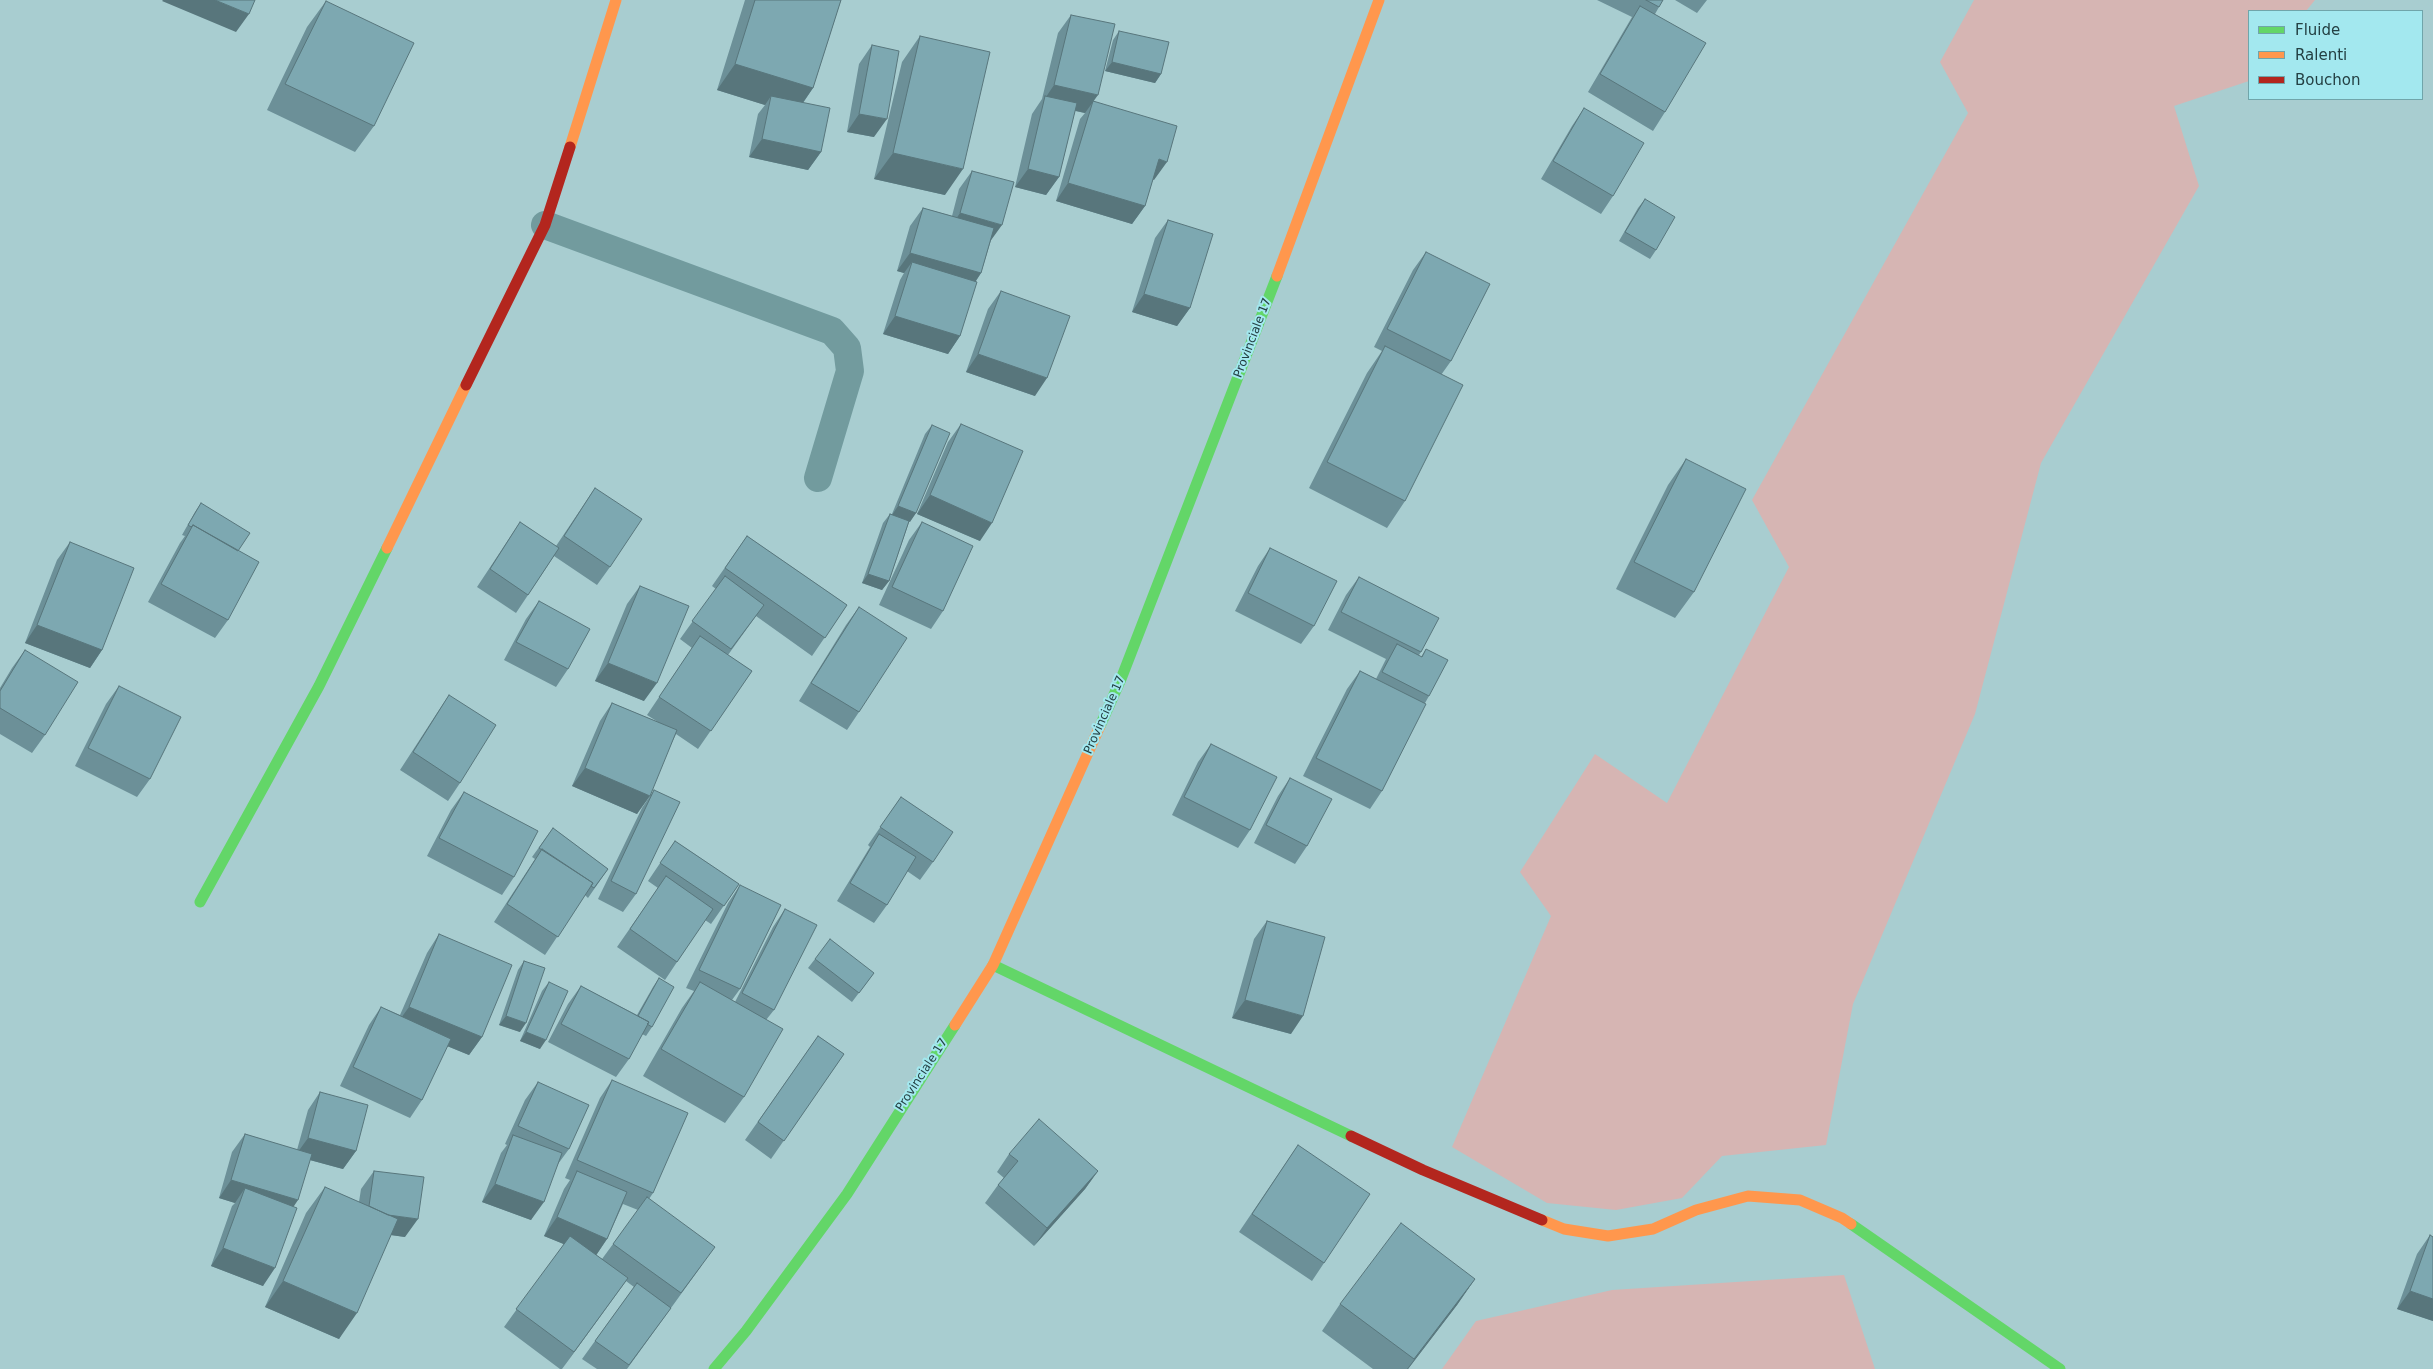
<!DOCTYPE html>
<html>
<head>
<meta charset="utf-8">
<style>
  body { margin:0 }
  #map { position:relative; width:2433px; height:1369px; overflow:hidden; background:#a8cdd0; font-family:"DejaVu Sans",sans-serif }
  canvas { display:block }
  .legend { position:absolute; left:2248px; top:10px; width:175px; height:90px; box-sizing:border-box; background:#a3e8ef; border:1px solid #70a5aa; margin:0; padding:6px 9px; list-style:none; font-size:15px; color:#244043 }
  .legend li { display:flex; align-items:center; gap:10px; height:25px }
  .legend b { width:25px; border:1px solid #70a5aa }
</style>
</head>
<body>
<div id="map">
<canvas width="2433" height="1369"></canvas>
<ul class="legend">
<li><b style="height:6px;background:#63d668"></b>Fluide</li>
<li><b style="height:6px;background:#ff974d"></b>Ralenti</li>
<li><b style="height:6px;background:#b3261e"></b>Bouchon</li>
</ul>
</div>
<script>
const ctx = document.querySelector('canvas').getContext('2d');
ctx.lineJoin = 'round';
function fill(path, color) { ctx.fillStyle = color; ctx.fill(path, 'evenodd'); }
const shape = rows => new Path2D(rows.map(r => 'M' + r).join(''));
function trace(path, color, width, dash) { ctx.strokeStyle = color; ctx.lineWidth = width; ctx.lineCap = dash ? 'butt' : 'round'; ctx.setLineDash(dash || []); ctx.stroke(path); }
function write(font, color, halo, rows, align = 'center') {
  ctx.font = font + ' "DejaVu Sans",sans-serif'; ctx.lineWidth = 4; ctx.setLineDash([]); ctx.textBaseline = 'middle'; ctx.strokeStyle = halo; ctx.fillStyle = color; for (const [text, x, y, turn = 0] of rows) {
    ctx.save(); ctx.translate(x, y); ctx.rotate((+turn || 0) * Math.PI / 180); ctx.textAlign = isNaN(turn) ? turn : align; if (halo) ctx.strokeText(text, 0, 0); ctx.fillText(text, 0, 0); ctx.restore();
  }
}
const green = shape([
  [1974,0,2315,0,2306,11,2249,11,2249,81,2174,106,2199,186,2041,463,1975,714,1853,1004,1826,1145,1722,1156,1682,1198,1616,1210,1547,1203,1452,1147,1551,916,1520,872,1595,754,1667,803,1789,567,1752,500,1968,113,1940,62],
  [1844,1275,1875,1369,1442,1369,1476,1321,1612,1290]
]);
const street = shape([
  [545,225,832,331,847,348,850,371,818,478]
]);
const fast = shape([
  [1100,726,1121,679,1277,276],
  [200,902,319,686,387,548],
  [993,965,1351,1136],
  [1851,1224,2060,1369],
  [714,1369,746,1331,847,1194,955,1025]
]);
const slow = shape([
  [570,147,616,0],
  [1277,276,1379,0],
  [387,548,466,385],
  [955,1025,993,965,1100,726],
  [1542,1220,1564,1229,1608,1236,1653,1229,1696,1210,1748,1196,1800,1200,1842,1218,1851,1224]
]);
const jam = shape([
  [466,385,545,225,570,147],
  [1351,1136,1423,1170,1542,1220]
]);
const wall = shape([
  [745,0,841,0,813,88,803,103,821,152,808,170,749,157,758,114,765,105,717,90],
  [1597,0,1663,0,1655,14,1665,112,1653,131,1588,92,1632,17],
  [1675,0,1707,0,1697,13],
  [326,1,374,126,355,152,267,110,307,27],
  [1071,15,1094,101,1154,180,1153,179,1145,206,1132,224,1056,201,1080,119,1085,113,1075,111,1059,177,1046,195,1015,187,1032,114,1042,99,1058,33],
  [1119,31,1161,74,1155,83,1105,71,1113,40],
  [920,36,945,195,874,179,902,62],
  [872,45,874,137,847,132,859,64],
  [1584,108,1613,196,1601,214,1541,179,1572,126],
  [972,171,991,240,981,273,976,281,960,336,948,354,883,334,900,280,904,273,897,271,910,226,923,208,952,216,959,189],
  [1645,199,1656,250,1650,259,1619,241,1638,208],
  [1168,220,1190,308,1177,326,1132,312,1155,238],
  [1426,252,1451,361,1441,375,1405,501,1387,528,1309,488,1367,373,1382,351,1374,347,1413,270],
  [1001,291,1035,396,966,372,988,309],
  [961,424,980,541,917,514,948,442],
  [932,425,916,513,909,522,889,581,882,590,862,583,883,523,890,514,892,514,925,434],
  [1686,459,1694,592,1675,618,1616,589,1668,485],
  [595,488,610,567,597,585,554,556,516,613,477,587,520,522,556,546],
  [201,503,238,551,228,620,215,638,148,602,180,543,185,536,182,535,195,512],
  [922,522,943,611,931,629,879,605,909,540],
  [747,536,847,605,812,656,756,616,728,655,752,671,698,749,676,734,637,814,572,786,600,721,612,703,658,722,647,715,692,648,680,639,716,589,712,586],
  [70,542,102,650,90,668,25,643,57,560],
  [1270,548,1314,626,1301,644,1235,611,1258,566],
  [1359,577,1421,652,1419,655,1421,657,1426,649,1429,696,1425,703,1382,791,1370,809,1303,776,1347,689,1360,671,1376,679,1386,659,1328,630,1346,595],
  [640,586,644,701,595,681,627,604],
  [539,601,568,669,556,687,504,660,526,619],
  [859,607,859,712,847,730,799,701,846,625],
  [25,650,45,735,32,753,0,734,0,688,12,668],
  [119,686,150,779,137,797,75,766,106,704],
  [449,695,460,783,448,801,400,770,437,713],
  [1211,744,1250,830,1238,848,1172,815,1198,762],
  [1290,778,1307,846,1295,864,1254,843,1278,796],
  [654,790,636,894,623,912,598,899,642,808],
  [464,792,514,877,502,895,427,856,451,810],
  [901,797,933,862,920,880,907,871,887,905,874,923,837,901,870,847,868,845],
  [553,828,608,869,588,898,585,895,545,955,494,922,535,859,532,857],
  [675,841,739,884,711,924,705,920,665,980,617,947,658,888,648,881],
  [740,885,740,989,732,1000,735,1002,773,927,785,909,774,1010,766,1020,744,1097,725,1123,643,1076,682,1008,694,991,686,988,728,903],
  [1267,921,1291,1034,1232,1018,1254,939],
  [439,934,482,1037,469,1055,447,1046,422,1100,410,1118,340,1086,369,1025,381,1007,400,1015,427,953],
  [815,959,874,973,852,1002,808,968],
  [524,961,520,1032,499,1025,518,970],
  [659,978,652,1027,646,1036,642,1034,629,1059,616,1077,548,1042,568,1004,581,986,637,1015,653,987],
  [549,982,540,1049,520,1041,542,991],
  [818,1036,844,1054,771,1159,745,1140],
  [612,1080,653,1193,649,1199,702,1265,627,1369,597,1369,582,1359,634,1287,626,1281,562,1369,560,1369,504,1327,564,1244,544,1236,564,1189,570,1180,565,1178,600,1098],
  [623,1204,638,1210,602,1259,596,1255,607,1239],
  [538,1082,569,1149,558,1164,531,1220,482,1202,501,1153,507,1145,505,1144,525,1100],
  [320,1092,356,1151,343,1169,310,1160,263,1286,211,1266,232,1206,235,1203,219,1198,232,1152,245,1134,297,1150,308,1110],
  [1298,1145,1324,1263,1312,1281,1239,1232],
  [1009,1154,1098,1171,1085,1189,1034,1246,985,1203,998,1185,1004,1178,997,1172],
  [374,1171,405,1237,391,1235,339,1339,265,1307,306,1213,325,1187,359,1202,361,1189],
  [2430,1235,2433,1237,2433,1321,2397,1309,2417,1254],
  [1475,1279,1457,1305,1408,1369,1373,1369,1322,1331,1340,1304]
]);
const shadedWall = shape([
  [163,0,215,0,249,14,236,32,162,1],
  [1112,62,1161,74,1155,83,1105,71],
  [735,64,813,88,795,114,771,96,765,105,717,90],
  [1054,85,1098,95,1085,113,1043,103,1044,100],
  [859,114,887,119,874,137,847,132],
  [762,139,821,152,808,170,749,157],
  [893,153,963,169,945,195,874,179],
  [1159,159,1167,162,1154,180,1147,177],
  [1028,169,1059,177,1046,195,1015,187],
  [1068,183,1145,206,1132,224,1056,201],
  [960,213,1002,225,989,243,948,231],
  [910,253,981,273,969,291,912,262,904,273,897,271],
  [1144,294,1190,308,1177,326,1132,312],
  [895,316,960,336,948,354,883,334],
  [978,354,1047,378,1035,396,966,372],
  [930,495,992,523,980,541,917,514],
  [898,506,916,513,910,522,892,515],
  [868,574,889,581,882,590,862,583],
  [37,625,102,650,90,668,25,643],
  [608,663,657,683,644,701,595,681],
  [585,768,650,796,637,814,572,786],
  [1245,1000,1303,1016,1291,1034,1232,1018],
  [409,1007,482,1037,469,1055,396,1025],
  [506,1016,526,1023,520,1032,499,1025],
  [526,1032,546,1040,540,1049,520,1041],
  [308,1138,356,1151,343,1169,295,1156],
  [1098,1171,1085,1189,1034,1246,1047,1228],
  [231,1180,298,1200,286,1218,245,1188,235,1203,219,1198],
  [495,1184,544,1202,531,1220,482,1202],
  [368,1212,418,1219,405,1237,355,1230],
  [557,1217,607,1239,595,1257,544,1236],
  [223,1248,275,1268,263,1286,211,1266],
  [628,1278,615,1296,562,1369,574,1352],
  [1475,1279,1457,1305,1408,1369,1407,1369],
  [283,1281,357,1313,339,1339,265,1307],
  [2410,1291,2433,1299,2433,1321,2397,1309]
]);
const building = shape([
  [215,0,255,0,249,14,215,0],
  [755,0,841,0,813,88,735,64,755,0],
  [1646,0,1663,0,1659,7,1646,0],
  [326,1,414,43,374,126,285,84,326,1],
  [1640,6,1706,43,1665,112,1600,74,1640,6],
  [1071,15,1115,24,1098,95,1054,85,1071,15],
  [1119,31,1169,42,1161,74,1112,62,1119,31],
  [920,36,990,52,963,169,893,153,920,36],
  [872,45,899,51,887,119,859,114,872,45],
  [771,96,830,108,821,152,762,139,771,96],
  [1045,96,1077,103,1059,177,1028,169,1045,96],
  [1093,101,1177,126,1167,162,1159,159,1145,206,1068,183,1093,101],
  [1584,108,1644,143,1613,196,1553,161,1584,108],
  [972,171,1014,182,1002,225,960,213,972,171],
  [1645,199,1675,217,1656,250,1625,232,1645,199],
  [923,208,994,228,981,273,910,253,923,208],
  [1168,220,1213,234,1190,308,1144,294,1168,220],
  [1426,252,1490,284,1451,361,1387,329,1426,252],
  [912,262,977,282,960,336,895,316,912,262],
  [1001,291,1070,316,1047,378,978,354,1001,291],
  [1385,346,1463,385,1405,501,1327,462,1385,346],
  [961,424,1023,451,992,523,930,495,961,424],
  [932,425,950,433,916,513,898,506,932,425],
  [1686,459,1746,489,1694,592,1634,562,1686,459],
  [595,488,642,519,610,567,564,536,595,488],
  [201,503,250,533,238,551,193,525,191,527,188,525,201,503],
  [890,514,909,521,889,581,868,574,890,514],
  [520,522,559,548,528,595,490,569,520,522],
  [922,522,973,546,943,611,892,587,922,522],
  [193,525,259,562,228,620,161,584,193,525],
  [747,536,847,605,825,638,725,568,747,536],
  [70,542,134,568,102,650,37,625,70,542],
  [1270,548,1337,581,1314,626,1248,593,1270,548],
  [725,576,764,605,731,649,692,621,725,576],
  [1359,577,1439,618,1421,652,1341,612,1359,577],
  [640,586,689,606,657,683,608,663,640,586],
  [539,601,590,629,568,669,516,642,539,601],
  [859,607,907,638,859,712,811,683,859,607],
  [700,636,752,671,711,731,659,697,700,636],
  [1397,644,1422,657,1426,649,1448,660,1429,696,1382,672,1397,644],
  [25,650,78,682,45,735,0,708,0,691,25,650],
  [1360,671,1426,704,1382,791,1316,758,1360,671],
  [119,686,181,717,150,779,88,748,119,686],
  [449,695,496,725,460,783,413,752,449,695],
  [612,703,677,730,650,796,585,768,612,703],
  [1211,744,1277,777,1250,830,1184,797,1211,744],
  [1290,778,1332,799,1307,846,1266,825,1290,778],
  [654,790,680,802,636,894,611,881,654,790],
  [464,792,538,831,514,877,439,838,464,792],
  [901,797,953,832,933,862,880,827,901,797],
  [553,828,608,869,594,888,591,886,593,883,539,848,553,828],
  [879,834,916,857,887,905,850,883,879,834],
  [675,841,739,884,724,906,660,863,675,841],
  [542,849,593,883,558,937,507,904,542,849],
  [666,876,713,909,677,962,630,929,666,876],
  [740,885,781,905,740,989,699,970,740,885],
  [785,909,817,925,774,1010,742,993,785,909],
  [1267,921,1325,937,1303,1016,1245,1000,1267,921],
  [439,934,512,965,482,1037,409,1007,439,934],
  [830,939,874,973,859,993,815,959,830,939],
  [524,961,545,968,526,1023,506,1016,524,961],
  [659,978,674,987,652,1027,647,1024,649,1022,638,1016,659,978],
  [549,982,568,991,546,1040,526,1032,549,982],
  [700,982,783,1029,744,1097,661,1049,700,982],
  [581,986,649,1022,629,1059,561,1024,581,986],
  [381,1007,451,1039,422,1100,353,1067,381,1007],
  [818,1036,844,1054,784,1141,758,1122,818,1036],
  [612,1080,688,1113,653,1193,577,1160,612,1080],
  [538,1082,589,1105,569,1149,518,1126,538,1082],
  [320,1092,368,1105,356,1151,308,1138,320,1092],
  [1039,1119,1098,1171,1047,1228,998,1185,1018,1161,1009,1154,1039,1119],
  [245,1134,312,1154,298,1200,231,1180,245,1134],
  [513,1135,562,1153,544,1202,495,1184,513,1135],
  [1298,1145,1370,1194,1324,1263,1252,1214,1298,1145],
  [374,1171,424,1177,418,1219,388,1215,369,1206,374,1171],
  [577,1171,627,1192,607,1239,557,1217,577,1171],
  [325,1187,398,1219,357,1313,283,1281,325,1187],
  [245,1188,297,1208,275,1268,223,1248,245,1188],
  [647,1197,715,1247,681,1293,613,1244,647,1197],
  [1401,1223,1475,1279,1414,1359,1340,1304,1401,1223],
  [2430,1235,2433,1237,2433,1299,2410,1291,2430,1235],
  [570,1236,628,1278,574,1352,516,1309,570,1236],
  [637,1283,671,1308,629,1365,595,1341,637,1283]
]);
const streetNames = [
  ["Provinciale 17",1253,338,-69],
  ["Provinciale 17",1105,715,-66],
  ["Provinciale 17",922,1075,-57]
];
fill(green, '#d6b5b3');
trace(street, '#729b9e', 28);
trace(fast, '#63d668', 11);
trace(slow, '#ff974d', 11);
trace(jam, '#b3261e', 11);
fill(wall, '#6c9098');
fill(shadedWall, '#58767c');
fill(building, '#7da8b1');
trace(building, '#58767c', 1);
write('12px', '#244043', '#a3e8ef', streetNames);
</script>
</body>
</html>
